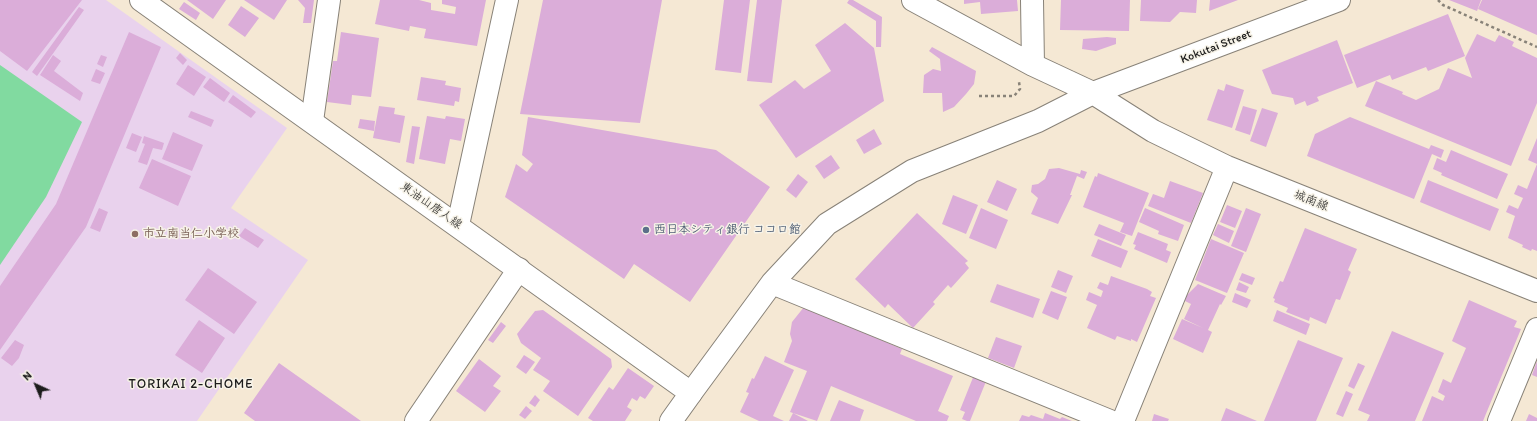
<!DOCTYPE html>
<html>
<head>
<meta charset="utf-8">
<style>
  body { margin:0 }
  #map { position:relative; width:1537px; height:421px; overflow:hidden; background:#f5e8d4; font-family:Itim,sans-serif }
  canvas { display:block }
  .north { position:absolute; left:16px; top:365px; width:40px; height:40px; -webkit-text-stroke:3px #f7f3e8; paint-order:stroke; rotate:316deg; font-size:11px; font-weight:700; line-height:16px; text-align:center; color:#1c1c1c }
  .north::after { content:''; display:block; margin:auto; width:14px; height:18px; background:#1c1c1c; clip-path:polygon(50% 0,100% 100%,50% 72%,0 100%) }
</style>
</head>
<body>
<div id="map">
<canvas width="1537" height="421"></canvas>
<div class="north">N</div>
</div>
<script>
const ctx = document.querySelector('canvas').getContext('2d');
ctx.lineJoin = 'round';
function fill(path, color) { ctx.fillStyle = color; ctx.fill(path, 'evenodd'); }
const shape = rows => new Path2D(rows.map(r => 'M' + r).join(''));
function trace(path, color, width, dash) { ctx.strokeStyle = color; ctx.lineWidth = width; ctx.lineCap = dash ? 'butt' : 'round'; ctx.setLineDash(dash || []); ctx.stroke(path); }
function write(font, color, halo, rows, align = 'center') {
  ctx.font = font + ' Itim,"Klee One",sans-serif'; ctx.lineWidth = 3; ctx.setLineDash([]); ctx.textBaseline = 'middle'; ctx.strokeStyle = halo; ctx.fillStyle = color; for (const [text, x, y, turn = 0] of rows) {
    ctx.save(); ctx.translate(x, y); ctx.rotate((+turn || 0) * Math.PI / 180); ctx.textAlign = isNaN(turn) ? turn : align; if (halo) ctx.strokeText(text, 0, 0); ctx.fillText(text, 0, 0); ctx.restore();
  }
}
const built = shape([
  [0,0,106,0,287,128,231,208,308,260,197,421,0,421]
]);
const green = shape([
  [0,65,82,122,46,197,0,265]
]);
const building = shape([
  [0,0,82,0,27,71,0,51],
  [187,0,226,0,213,19],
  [244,0,287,0,274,20],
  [298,0,314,0,311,23,303,23,305,8],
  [380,0,419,0,431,3,431,10,455,14,456,7,442,4,442,0,486,0,477,46,424,38,426,29,410,26,409,31,375,24],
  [543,0,662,0,640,123,520,114],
  [724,0,750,0,741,73,715,70],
  [757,0,782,0,772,83,747,81],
  [849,0,853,0,882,17,881,47,876,47,876,21,847,3],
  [964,0,1017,0,1018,11,981,14,980,2,964,4],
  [1061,0,1130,0,1129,31,1060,30],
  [1141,0,1197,0,1196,13,1180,12,1170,22,1140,21],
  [1210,0,1238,0,1209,11],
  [1449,0,1481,0,1477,11],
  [1482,0,1537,0,1537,35,1478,9],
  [184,2,200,13,196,20,179,9],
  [241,6,259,18,245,37,228,25],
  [79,7,84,10,37,76,32,72],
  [1448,14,1465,56,1428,71,1426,67,1392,80,1390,75,1357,88,1344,55],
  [845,23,874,48,884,101,796,158,759,105,795,80,804,89,831,71,815,45],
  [129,32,161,47,86,227,0,350,0,286,56,204],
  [341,32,379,38,371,97,352,95,351,105,327,102,333,61,337,61],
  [1477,34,1495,42,1499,35,1514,42,1512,46,1537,58,1537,103,1511,166,1365,106,1376,81,1403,92,1402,94,1416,100,1439,89,1448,68,1472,78,1465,58],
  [1107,37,1116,38,1116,44,1096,51,1082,49,1083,39],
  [1337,40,1353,83,1317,97,1319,101,1307,106,1305,101,1295,105,1293,98,1272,94,1262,70],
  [932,47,976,71,974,84,966,94,954,107,943,112,942,93,923,93,924,75,933,69,941,71,940,59,929,51],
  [180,53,187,60,183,65,176,58],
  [53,55,61,61,54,71,83,93,80,101,40,75],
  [101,55,107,57,103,67,97,64],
  [188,65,206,77,194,96,176,84],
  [96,69,105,73,100,84,91,81],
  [421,77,446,81,445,85,461,88,459,102,455,101,454,106,417,100],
  [210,78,230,93,224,102,203,87],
  [1226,84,1244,90,1232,128,1207,120,1218,89,1224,91],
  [233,95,256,112,251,118,228,102],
  [379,106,395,108,394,114,405,116,400,143,373,138],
  [1243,106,1257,110,1250,135,1235,130],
  [1262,108,1278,113,1266,147,1250,141],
  [191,111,214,120,211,127,188,117],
  [427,116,445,119,446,116,465,119,461,141,450,139,445,164,419,159],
  [528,117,716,150,770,187,690,302,634,264,624,279,505,197,516,164,527,172,533,164,522,155],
  [1350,117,1429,149,1431,145,1444,150,1441,158,1432,154,1414,199,1307,156,1315,134],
  [360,119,375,121,374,131,358,128],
  [412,126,420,127,414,164,406,162],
  [874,129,882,144,864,154,856,140],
  [173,132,203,145,192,171,162,159],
  [132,133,142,137,136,152,126,148],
  [144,136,164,143,162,150,153,148,147,165,138,162,145,144,142,143],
  [1537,138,1537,251,1532,249,1531,251,1522,247,1523,245,1508,238,1515,216,1506,212,1509,205,1518,209,1523,198,1514,194,1518,185,1527,189,1537,164,1528,160],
  [1451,150,1508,174,1497,199,1441,175,1442,173,1433,169,1437,158,1446,162],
  [831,155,840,168,824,179,815,166],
  [152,159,191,176,178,206,139,188],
  [1059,168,1080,174,1081,170,1087,172,1084,179,1077,176,1070,195,1072,195,1058,224,1031,214,1038,198,1031,192,1032,185,1038,184,1045,179,1049,169],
  [1098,173,1149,193,1132,236,1120,232,1124,223,1083,207,1095,176,1097,177],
  [798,174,808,182,796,198,786,190],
  [997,180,1017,189,1007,211,987,202],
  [1428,180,1499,209,1490,231,1420,202],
  [1170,181,1203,193,1191,223,1148,206,1153,194,1164,198],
  [953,195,978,205,966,234,942,224],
  [1227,205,1242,211,1235,228,1220,222],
  [99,208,108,212,100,232,90,228],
  [981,208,1008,220,996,249,969,238],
  [1145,208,1184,225,1178,241,1158,234,1159,231,1139,222],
  [1246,208,1261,214,1246,252,1231,246],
  [917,213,968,261,965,263,969,268,951,288,948,285,933,302,935,304,913,328,888,304,885,308,855,279],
  [1099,224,1126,235,1121,246,1094,235],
  [1218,224,1234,231,1229,243,1213,235],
  [245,228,264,240,258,248,239,236],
  [1305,228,1357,249,1348,270,1351,272,1340,300,1336,299,1326,324,1310,317,1309,321,1286,312,1288,308,1274,302,1275,299,1273,298,1280,281,1283,282],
  [1138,232,1168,244,1166,250,1171,252,1167,263,1134,249,1136,245,1133,244],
  [1098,239,1128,251,1121,268,1091,256],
  [1211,239,1244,253,1227,293,1195,280],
  [208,268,257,302,234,334,185,300],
  [1058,270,1073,276,1066,293,1051,287],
  [1242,273,1255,278,1252,285,1239,280],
  [1111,276,1147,289,1152,292,1150,296,1156,298,1137,342,1131,339,1131,341,1117,336,1115,340,1087,328,1097,305,1086,300,1089,292,1101,297,1103,291,1097,288,1100,282,1108,285],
  [1239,282,1249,287,1246,293,1236,290],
  [997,284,1040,299,1033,318,990,302],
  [1198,284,1226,296,1221,305,1220,304,1208,330,1212,332,1203,353,1173,339,1182,319,1203,328,1184,319,1191,304,1185,301,1186,296],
  [1051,291,1067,297,1058,320,1042,313],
  [1235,293,1251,300,1247,308,1232,302],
  [1469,300,1517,321,1514,327,1521,329,1483,421,1422,421,1432,396,1443,401,1445,396,1438,392,1443,379,1451,383,1466,348,1452,341],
  [804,307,902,349,900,354,953,376,938,411,949,416,947,421,916,421,831,386,817,421,790,412,807,371,784,362,792,341,790,334,792,322],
  [543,310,611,359,612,367,578,416,543,391,550,381,533,370,541,358,521,343,517,334,535,311],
  [1277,310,1310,324,1306,335,1273,321],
  [199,320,225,338,202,373,175,355],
  [501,322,506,326,493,343,488,340],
  [1392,331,1444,353,1415,421,1367,421,1370,415,1358,410],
  [996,337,1022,346,1014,368,988,358],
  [15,340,24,345,19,358,12,366,1,358],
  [1298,340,1343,358,1316,421,1264,421],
  [524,355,535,362,526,374,516,367],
  [765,356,794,370,773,416,784,421,759,421,740,412,749,393,746,392,752,378,754,379],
  [479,359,501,376,493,386,501,391,485,412,456,391],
  [1537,361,1537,377,1532,375],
  [279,363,361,421,255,421,244,413],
  [1358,363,1365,366,1354,389,1348,386],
  [628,368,654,386,645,399,640,396,637,401,632,398,627,407,632,410,625,421,593,421,588,418,609,387,613,390],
  [974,375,987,379,970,421,967,421,962,419,965,412,960,410],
  [1346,391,1353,394,1343,417,1336,414],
  [535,395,540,400,535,407,529,403],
  [839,400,864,410,860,421,830,421],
  [526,406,532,411,525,419,519,415],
  [1226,408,1257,421,1221,421],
  [793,413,808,421,789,421],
  [1045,413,1060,419,1062,417,1072,421,1019,421,1022,415,1029,417,1031,415,1043,419],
  [1154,414,1169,419,1168,421,1152,421],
  [1529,414,1537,418,1537,421,1526,421]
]);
const path = shape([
  [1438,0,1443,5,1537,47],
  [979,96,1014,96,1020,89,1019,82]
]);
const minor = shape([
  [913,0,1033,65,1093,93,1153,131,1227,167,1537,291],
  [1032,0,1033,65],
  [312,121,329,0],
  [458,225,507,0],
  [772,283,1110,421],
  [691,393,772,283,827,224,912,171,1038,121,1093,93,1339,0],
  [416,421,519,269],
  [1123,421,1227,167],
  [1499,421,1537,329]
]);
const major = shape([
  [141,0,691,393,671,421]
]);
const markers = [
  [646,230,4,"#5c6f8a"],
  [135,234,4,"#8d6e63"]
];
const streetNames = [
  ["Kokutai Street",1216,47,-21],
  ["城南線",1311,201,22],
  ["東油山唐人線",431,206,35]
];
const serviceNames = [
  ["西日本シティ銀行 ココロ館",654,230]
];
const educationNames = [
  ["市立南当仁小学校",143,234]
];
const neighbourhoodNames = [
  ["TORIKAI 2-CHOME",191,385]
];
fill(built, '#e9d2ed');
fill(green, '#81daa0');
fill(building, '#dbadd9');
trace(minor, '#888278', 24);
trace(major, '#888278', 24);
trace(path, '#888278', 2.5, [3, 3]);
trace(minor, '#fff', 22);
trace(major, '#fff', 22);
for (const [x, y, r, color] of markers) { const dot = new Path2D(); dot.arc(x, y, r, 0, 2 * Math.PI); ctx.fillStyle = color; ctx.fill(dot); trace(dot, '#f7f3e8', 1.5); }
write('12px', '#1c1c1c', '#f7f3e8', streetNames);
write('bold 12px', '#4e5e75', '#f7f3e8', serviceNames, 'left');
write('bold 12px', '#785e54', '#f7f3e8', educationNames, 'left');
ctx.letterSpacing = '1px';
write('13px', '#1c1c1c', '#f7f3e8', neighbourhoodNames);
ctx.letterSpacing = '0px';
</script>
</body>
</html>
